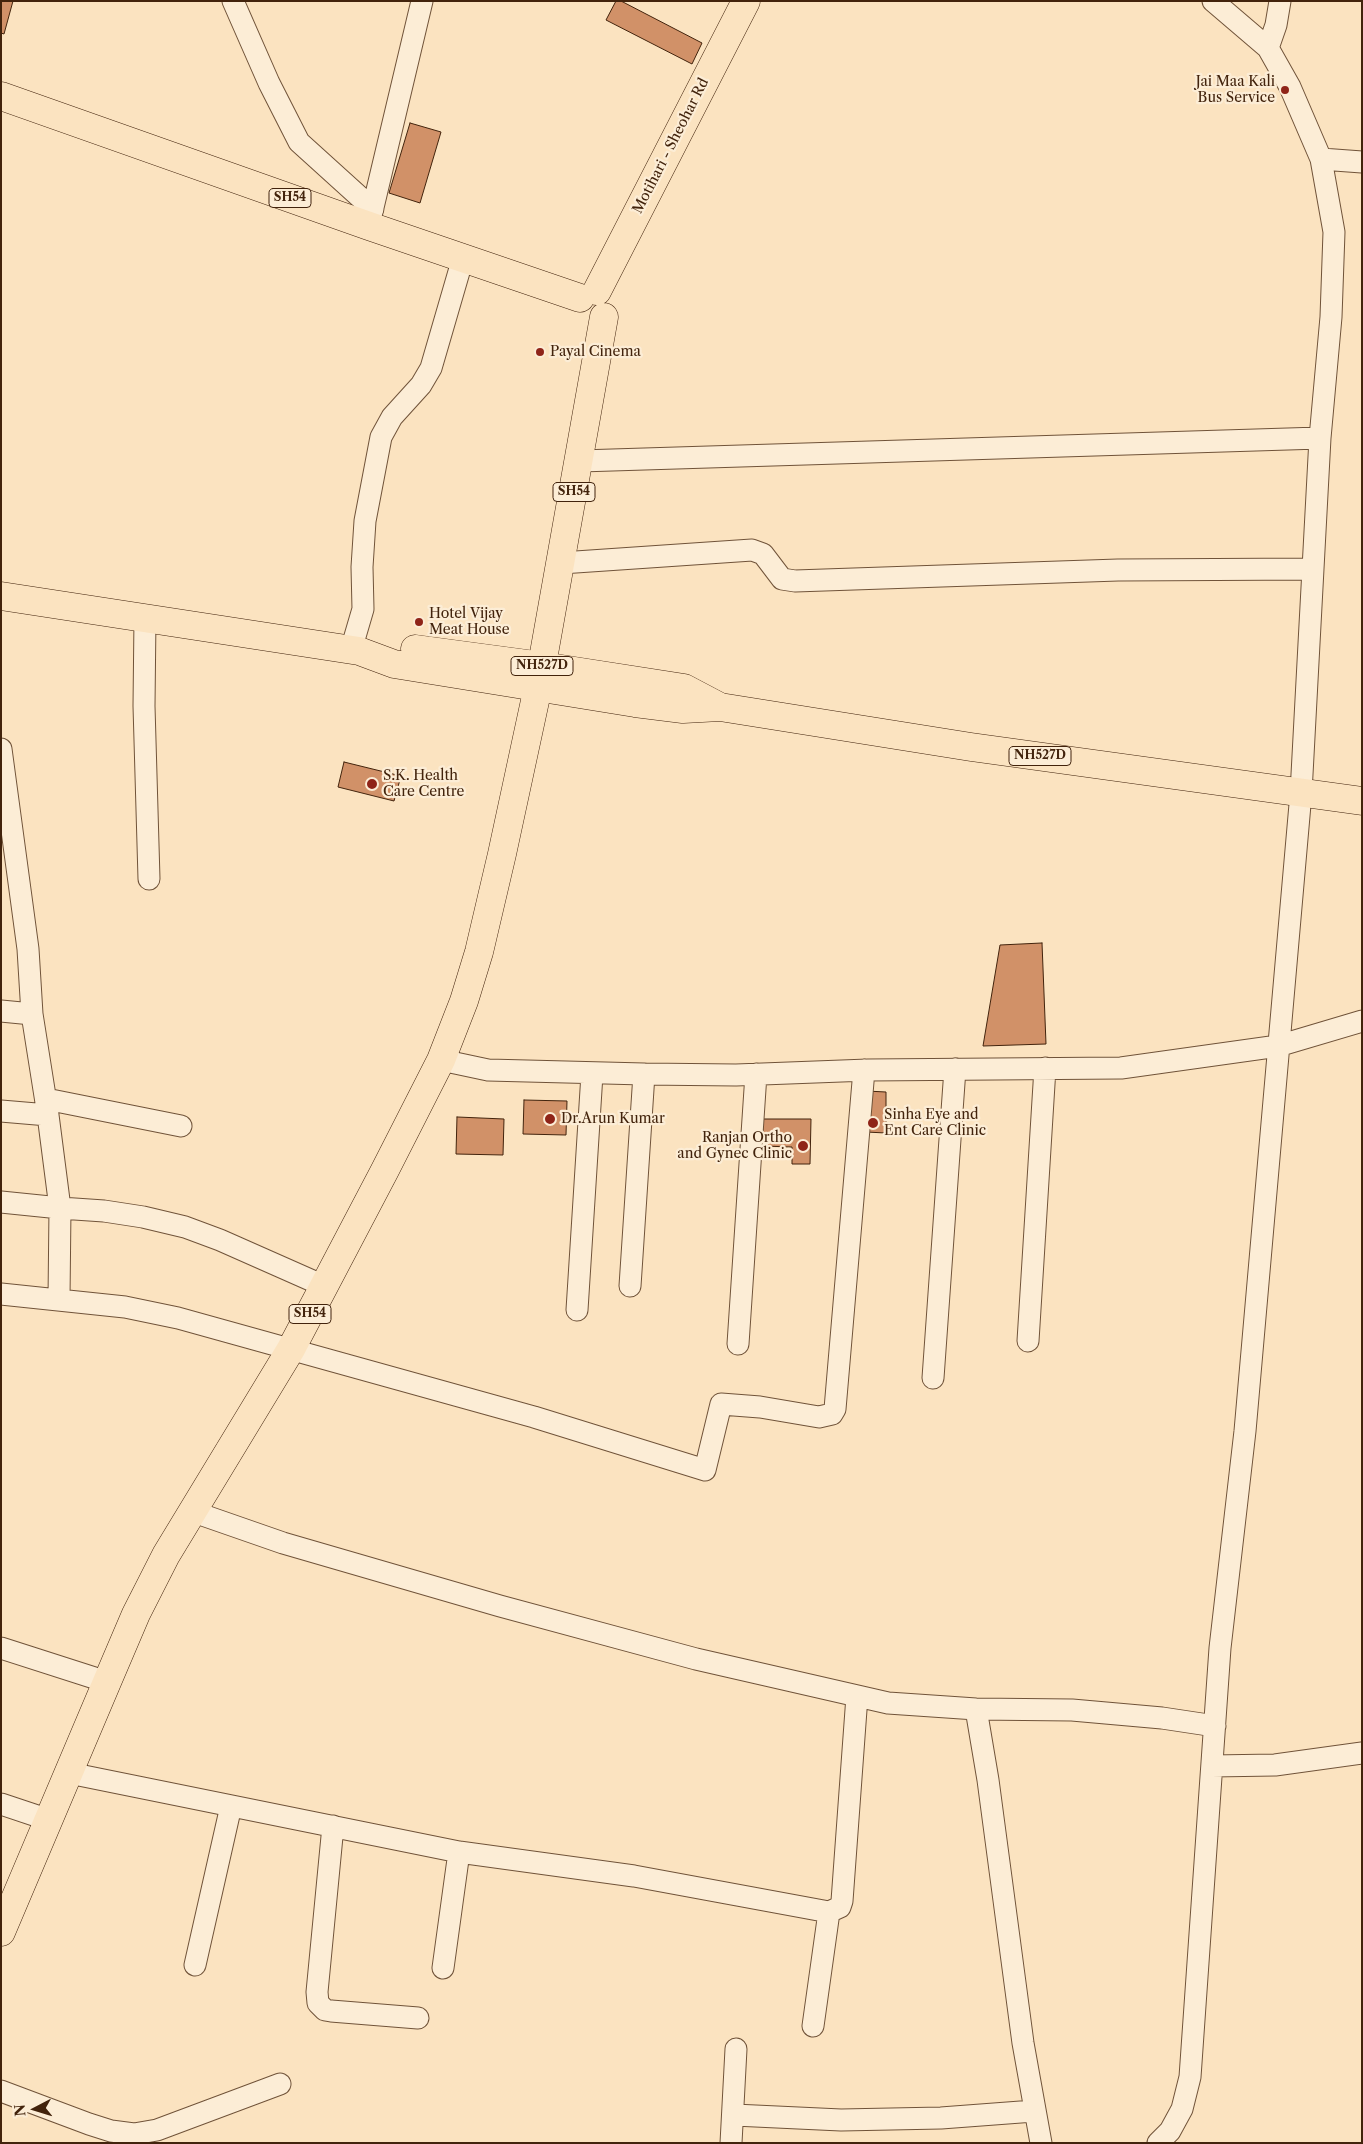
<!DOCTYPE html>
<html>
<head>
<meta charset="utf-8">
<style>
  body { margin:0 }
  #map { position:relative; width:1363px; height:2144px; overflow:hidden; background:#fbe3c0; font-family:"Libre Caslon Text",serif }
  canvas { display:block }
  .frame { position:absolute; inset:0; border:2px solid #42230c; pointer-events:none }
  .north { position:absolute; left:10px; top:2084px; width:50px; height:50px; -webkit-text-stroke:4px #fcedd6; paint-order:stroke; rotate:265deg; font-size:14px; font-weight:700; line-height:20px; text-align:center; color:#42230c }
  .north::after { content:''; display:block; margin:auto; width:18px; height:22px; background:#42230c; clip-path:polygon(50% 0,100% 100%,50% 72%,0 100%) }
</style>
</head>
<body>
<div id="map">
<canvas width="1363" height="2144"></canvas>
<div class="frame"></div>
<div class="north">N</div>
</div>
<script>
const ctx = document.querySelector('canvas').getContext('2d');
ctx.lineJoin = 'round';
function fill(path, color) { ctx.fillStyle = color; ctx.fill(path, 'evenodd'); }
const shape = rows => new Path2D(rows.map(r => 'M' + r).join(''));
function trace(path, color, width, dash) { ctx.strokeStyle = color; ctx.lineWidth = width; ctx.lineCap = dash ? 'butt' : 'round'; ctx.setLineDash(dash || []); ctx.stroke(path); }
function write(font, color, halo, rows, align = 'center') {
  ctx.font = font + ' "Libre Caslon Text",serif'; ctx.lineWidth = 4.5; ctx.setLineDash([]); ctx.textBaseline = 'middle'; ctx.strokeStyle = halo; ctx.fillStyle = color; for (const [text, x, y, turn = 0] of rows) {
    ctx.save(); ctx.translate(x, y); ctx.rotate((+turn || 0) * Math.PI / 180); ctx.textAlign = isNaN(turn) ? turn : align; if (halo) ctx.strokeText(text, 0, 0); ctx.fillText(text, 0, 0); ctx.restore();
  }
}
const building = shape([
  [1,1,13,1,4,34,1,33,1,1],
  [616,1,621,1,702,43,692,64,606,20,616,1],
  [410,123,441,132,420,203,389,193,410,123],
  [344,762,401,776,394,801,338,787,344,762],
  [1042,943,1046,1044,983,1046,1000,945,1042,943],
  [866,1091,886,1092,886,1133,866,1132,866,1091],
  [524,1100,567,1101,566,1135,523,1134,524,1100],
  [457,1117,504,1119,503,1155,456,1154,457,1117],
  [763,1119,811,1119,810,1164,792,1164,792,1147,762,1146,763,1119]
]);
const minor = shape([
  [233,1,269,83,299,142,373,209],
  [1268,48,1276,25,1280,1],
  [1321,159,1362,162],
  [370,220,422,1],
  [580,461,1320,438],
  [561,563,752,550,763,554,782,579,795,581,1118,570,1313,569],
  [145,618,144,706,149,879],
  [351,650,363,609,362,567,365,521,381,437,392,417,421,385,431,368,463,258],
  [1,749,28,949,32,1014,48,1115,60,1208,59,1299],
  [1,1011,32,1014],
  [441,1060,488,1070,644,1074,736,1075,868,1070,1121,1068,1278,1046,1362,1021],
  [46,1099,181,1126],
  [1,1111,48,1115],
  [1,1202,60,1208,104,1211,143,1217,185,1227,220,1240,324,1286],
  [630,1286,644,1074],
  [1,1294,125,1307,178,1318,534,1417,705,1470,721,1404,760,1407,819,1417,832,1414,835,1409,864,1070],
  [577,1310,592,1074],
  [1028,1341,1045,1068],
  [738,1344,756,1074],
  [933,1378,955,1069],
  [191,1511,283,1543,500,1606,696,1659,888,1703,976,1709,1072,1710,1162,1718,1215,1726],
  [1,1648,107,1682],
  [976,1709,988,1780,1023,2043,1041,2143],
  [1212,1766,1275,1765,1362,1753],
  [69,1773,459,1852,634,1876,829,1912,840,1907,842,1901,857,1696],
  [1,1804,49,1820],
  [333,1826,317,1992,318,2003,325,2010,331,2011,418,2018],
  [195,1965,231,1806],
  [443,1968,459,1852],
  [813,2026,829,1912],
  [1,2091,89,2124,111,2131,134,2134,157,2130,280,2084],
  [734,2115,841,2120,941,2118,1034,2111],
  [731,2143,736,2049],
  [1158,2143,1170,2131,1182,2109,1190,2077,1220,1648,1245,1431,1301,793,1320,438,1331,317,1334,232,1321,159,1290,87,1268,48,1213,1]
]);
const major = shape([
  [1,96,369,226,580,298],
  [597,291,746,1],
  [1,1932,107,1682,136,1614,166,1555,291,1349,385,1170,441,1060,464,1001,479,952,502,854,538,687,604,317]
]);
const highway = shape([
  [1,596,359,651,394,664,635,703,683,709,720,707,971,747,1362,801],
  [415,649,542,666,684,688,720,707]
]);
const markers = [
  [1285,90,5,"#8f2418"],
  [540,352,5,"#8f2418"],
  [419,622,5,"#8f2418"],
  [372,784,6,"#8f2418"],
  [550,1119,6,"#8f2418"],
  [873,1123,6,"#8f2418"],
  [803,1146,6,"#8f2418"]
];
const shields = [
  [290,198,42],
  [574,492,42],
  [542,666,62],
  [1040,756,62],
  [310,1314,42]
];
const shieldNames = [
  ["SH54",290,198],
  ["SH54",574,492],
  ["NH527D",542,666],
  ["NH527D",1040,756],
  ["SH54",310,1314]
];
const poiNames = [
  ["Jai Maa Kali",1275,82,"right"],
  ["Bus Service",1275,98,"right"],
  ["Payal Cinema",550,352],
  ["Hotel Vijay",429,614],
  ["Meat House",429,630],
  ["S.K. Health",383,776],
  ["Care Centre",383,792],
  ["Sinha Eye and",884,1115],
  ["Ent Care Clinic",884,1131],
  ["Dr.Arun Kumar",561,1119],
  ["Ranjan Ortho",792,1138,"right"],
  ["and Gynec Clinic",792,1154,"right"]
];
const streetNames = [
  ["Motihari - Sheohar Rd",671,146,-63]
];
fill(building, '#d19168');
trace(building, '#42230c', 1);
trace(minor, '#705339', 23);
trace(major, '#42230c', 29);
trace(highway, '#42230c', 29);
trace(minor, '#fcedd6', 21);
trace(major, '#fbe3c0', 28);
trace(highway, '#fbe3c0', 28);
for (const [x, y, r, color] of markers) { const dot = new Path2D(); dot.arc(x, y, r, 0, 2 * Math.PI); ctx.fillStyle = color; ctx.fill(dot); trace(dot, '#fcedd6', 2); }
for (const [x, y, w] of shields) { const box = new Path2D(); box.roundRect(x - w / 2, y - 9.5, w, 19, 4); ctx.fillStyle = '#fcedd6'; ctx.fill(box); trace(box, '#42230c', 1); }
write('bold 12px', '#42230c', null, shieldNames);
write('14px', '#42230c', '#fcedd6', poiNames, 'left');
write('14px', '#42230c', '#fcedd6', streetNames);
</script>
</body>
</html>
